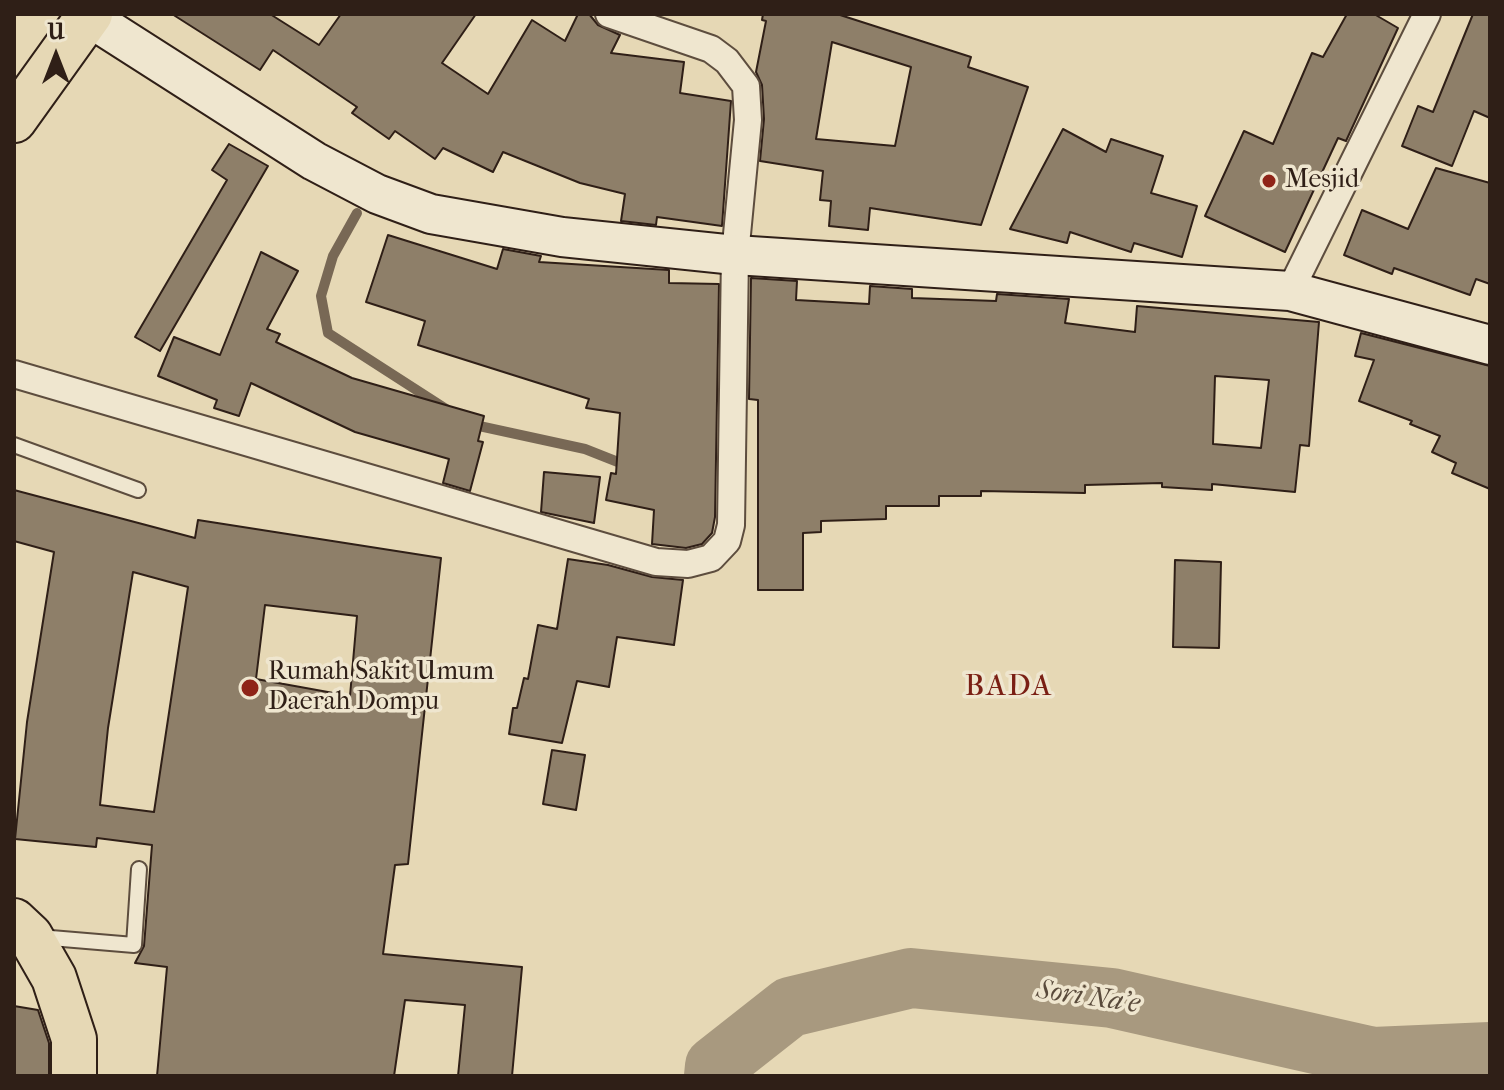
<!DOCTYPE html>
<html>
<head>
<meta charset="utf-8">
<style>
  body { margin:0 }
  #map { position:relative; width:1504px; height:1090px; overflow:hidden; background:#e6d8b5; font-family:"IM FELL French Canon",serif }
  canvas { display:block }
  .frame { position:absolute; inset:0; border:16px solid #2f1f17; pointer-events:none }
  .north { position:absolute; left:16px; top:16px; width:80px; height:80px; -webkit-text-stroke:6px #efe6cf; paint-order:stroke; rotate:0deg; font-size:22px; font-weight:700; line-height:32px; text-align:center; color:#2f1f17 }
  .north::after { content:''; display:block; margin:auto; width:28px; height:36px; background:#2f1f17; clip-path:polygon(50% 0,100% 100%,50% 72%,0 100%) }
</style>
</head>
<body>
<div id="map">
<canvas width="1504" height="1090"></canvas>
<div class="frame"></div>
<div class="north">U</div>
</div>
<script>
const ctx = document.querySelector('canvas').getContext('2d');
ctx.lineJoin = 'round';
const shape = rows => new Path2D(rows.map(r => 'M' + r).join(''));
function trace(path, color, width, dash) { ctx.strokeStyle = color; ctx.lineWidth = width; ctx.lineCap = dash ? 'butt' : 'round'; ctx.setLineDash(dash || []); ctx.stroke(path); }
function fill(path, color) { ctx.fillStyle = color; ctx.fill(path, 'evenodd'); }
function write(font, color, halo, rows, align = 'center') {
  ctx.font = font + ' "IM FELL French Canon",serif'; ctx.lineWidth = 7; ctx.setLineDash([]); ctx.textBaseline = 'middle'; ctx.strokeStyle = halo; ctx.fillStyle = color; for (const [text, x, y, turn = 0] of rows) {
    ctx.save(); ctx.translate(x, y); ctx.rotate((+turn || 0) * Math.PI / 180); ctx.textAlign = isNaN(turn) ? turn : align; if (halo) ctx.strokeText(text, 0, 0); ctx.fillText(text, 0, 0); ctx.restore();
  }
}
const stream = shape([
  [357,213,333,256,321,296,328,333,446,409],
  [470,424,585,449,628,466]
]);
const river = shape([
  [714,1076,715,1066,790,1007,911,978,1112,998,1373,1057,1490,1052]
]);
const building = shape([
  [172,14,270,14,319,45,341,14,476,14,442,63,488,94,532,20,565,41,578,14,589,14,598,25,620,35,611,53,684,62,680,93,731,101,722,226,657,217,656,225,621,221,625,194,580,183,503,152,493,172,443,148,435,159,395,131,389,139,352,113,357,107,273,50,260,70,172,14],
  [763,14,837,14,971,57,968,67,1028,87,981,225,870,208,868,230,829,226,831,201,820,200,823,171,760,161,764,119,762,85,756,72,766,21,762,20,763,14],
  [832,42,911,67,895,146,816,139,832,42],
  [1347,14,1374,14,1398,28,1346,141,1338,138,1285,252,1205,216,1244,131,1273,144,1312,53,1323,57,1347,14],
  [1473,14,1490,14,1490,118,1474,111,1452,166,1402,146,1418,106,1433,112,1473,14],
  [1063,129,1106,152,1111,139,1163,156,1151,193,1197,206,1182,257,1134,243,1131,252,1070,232,1067,243,1010,229,1063,129],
  [229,144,268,166,160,351,135,337,227,180,212,170,229,144],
  [1436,168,1490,183,1490,284,1476,279,1470,295,1394,268,1392,274,1344,255,1362,210,1408,229,1436,168],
  [388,235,497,269,503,249,541,256,539,262,669,270,669,283,719,284,715,517,712,533,702,544,686,548,652,544,654,510,606,500,611,473,616,474,620,413,586,408,589,399,418,345,425,321,366,302,388,235],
  [261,252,298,271,267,329,280,334,276,342,352,378,484,416,478,441,483,442,470,491,443,483,449,459,355,432,251,383,239,416,214,408,217,400,158,376,174,337,220,355,261,252],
  [751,278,797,281,796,300,869,304,870,286,912,289,912,298,996,301,997,294,1069,299,1065,323,1135,332,1137,306,1319,322,1309,446,1300,445,1295,492,1212,484,1212,490,1162,487,1162,483,1085,485,1085,493,981,491,981,496,939,496,939,506,886,506,886,519,821,521,821,532,803,533,803,590,758,590,758,400,749,399,751,278],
  [1215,376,1269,380,1261,448,1213,444,1215,376],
  [1361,333,1490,366,1490,489,1452,473,1456,463,1432,452,1440,436,1410,424,1412,421,1359,401,1374,360,1355,356,1361,333],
  [544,472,600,477,594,523,541,512,544,472],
  [14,490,195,538,198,520,441,558,408,864,395,865,383,954,522,967,512,1076,458,1076,465,1005,405,1000,394,1076,157,1076,167,967,135,963,144,946,152,845,97,838,96,847,15,839,27,722,54,552,14,541,14,490],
  [133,572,188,587,154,812,100,805,108,728,133,572],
  [265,605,357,616,350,696,256,679,265,605],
  [568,559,608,565,652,577,683,580,674,645,617,637,609,687,577,681,562,743,509,734,513,708,517,708,524,678,528,679,538,625,557,629,568,559],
  [1175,560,1221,562,1219,648,1173,647,1175,560],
  [552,750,585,755,576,810,543,804,552,750],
  [14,1006,38,1010,49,1043,49,1076,14,1076,14,1006]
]);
const lane = shape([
  [14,445,138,490],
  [39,937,134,945,139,869]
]);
const street = shape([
  [1290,291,1427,14],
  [14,374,656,562,688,564,711,558,727,541,731,525,735,255,748,120,746,86,727,61,711,49,609,14]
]);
const secondary = shape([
  [84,14,314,161,377,194,431,214,562,237,735,255,1290,291,1490,345]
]);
const highway = shape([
  [14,120,90,14],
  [14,921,30,936,54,978,74,1039,74,1076]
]);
const markers = [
  [1269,181,8,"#8f2418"],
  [250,688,10,"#8f2418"]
];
const poiNames = [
  ["Mesjid",1285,181],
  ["Rumah Sakit Umum",268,673],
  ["Daerah Dompu",268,703]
];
const waterNames = [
  ["Sori Na'e",1088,998,8]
];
const quarterNames = [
  ["BADA",1009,688]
];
trace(stream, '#786855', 10);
trace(river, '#a8997f', 60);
fill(building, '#8e7f69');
trace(building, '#2f1f17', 2);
trace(lane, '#5d4d3e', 18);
trace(street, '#5d4d3e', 30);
trace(secondary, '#2f1f17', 42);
trace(highway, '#2f1f17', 48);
trace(lane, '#efe6cf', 14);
trace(street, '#efe6cf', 26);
trace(secondary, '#efe6cf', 38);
trace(highway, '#e6d8b5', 44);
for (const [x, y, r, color] of markers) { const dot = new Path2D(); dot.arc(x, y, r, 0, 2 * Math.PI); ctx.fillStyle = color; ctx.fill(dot); trace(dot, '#efe6cf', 3); }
write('26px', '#2f1f17', '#efe6cf', poiNames, 'left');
write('italic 28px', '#594a3b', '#efe6cf', waterNames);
ctx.letterSpacing = '2px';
write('30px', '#7a1f14', '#efe6cf', quarterNames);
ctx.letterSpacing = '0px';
</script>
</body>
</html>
